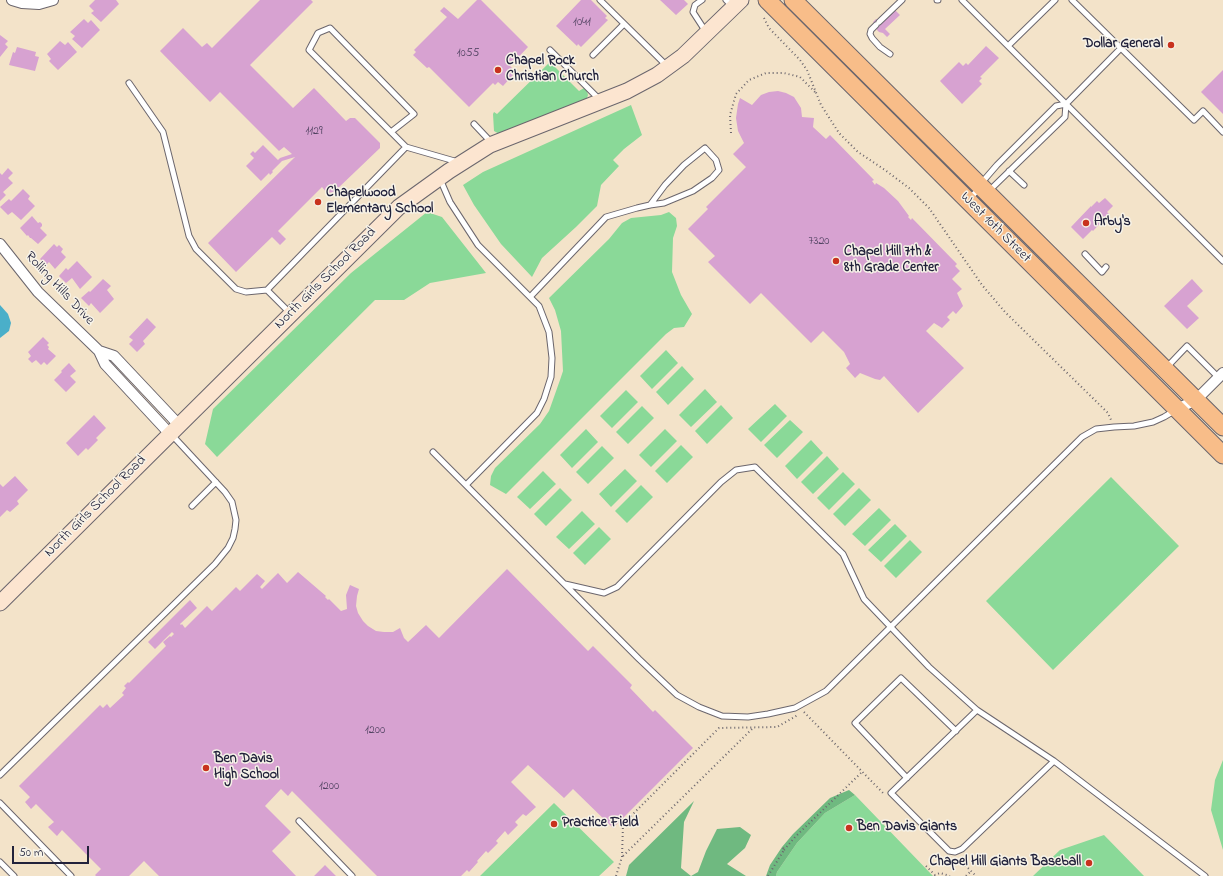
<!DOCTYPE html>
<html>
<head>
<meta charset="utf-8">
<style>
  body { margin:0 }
  #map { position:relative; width:1223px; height:876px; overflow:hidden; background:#f3e3c9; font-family:"Indie Flower",sans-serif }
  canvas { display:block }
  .scale { position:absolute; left:12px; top:846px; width:77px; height:18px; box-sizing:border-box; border:2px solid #22223b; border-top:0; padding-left:5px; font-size:12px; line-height:14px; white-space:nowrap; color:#22223b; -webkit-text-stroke:3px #f7f3e8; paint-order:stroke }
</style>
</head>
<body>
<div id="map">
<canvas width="1223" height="876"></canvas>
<div class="scale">50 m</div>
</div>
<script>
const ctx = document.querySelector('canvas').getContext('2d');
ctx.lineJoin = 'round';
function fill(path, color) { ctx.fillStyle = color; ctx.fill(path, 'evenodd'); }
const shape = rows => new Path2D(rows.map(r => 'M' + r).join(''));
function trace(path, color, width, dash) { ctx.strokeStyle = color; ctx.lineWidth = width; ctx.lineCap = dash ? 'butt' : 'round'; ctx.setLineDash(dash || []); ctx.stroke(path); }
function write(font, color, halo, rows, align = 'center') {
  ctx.font = font + ' "Indie Flower",sans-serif'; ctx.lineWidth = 3; ctx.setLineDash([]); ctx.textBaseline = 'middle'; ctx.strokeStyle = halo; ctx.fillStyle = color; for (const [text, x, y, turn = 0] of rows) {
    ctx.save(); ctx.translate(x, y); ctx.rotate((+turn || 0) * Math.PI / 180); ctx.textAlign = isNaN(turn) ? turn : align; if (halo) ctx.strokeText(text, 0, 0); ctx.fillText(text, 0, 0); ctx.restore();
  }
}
const green = shape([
  [550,62,579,91,584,88,587,91,588,95,587,98,574,105,501,135,494,131,493,114,494,112,497,114],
  [631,105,642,135,624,149,613,160,619,166,601,185,597,206,576,227,542,258,532,277,501,244,474,205,463,185,483,172],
  [427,212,442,217,486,273,430,283,404,300,375,300,217,457,205,444,213,409,351,273],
  [669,212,676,218,677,226,673,238,672,272,681,295,692,314,684,327,674,328,666,334,506,494,490,485,491,476,495,468,540,424,549,411,560,380,563,371,561,331,555,310,549,298,609,239,622,223,631,218,661,215],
  [666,350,678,363,652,389,640,376],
  [682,366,694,379,668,405,656,392],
  [705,389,717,402,691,427,679,415],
  [626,390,638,402,612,428,600,416],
  [775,404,787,416,761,442,748,429],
  [721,405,733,418,707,444,695,431],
  [642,406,654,418,628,444,616,432],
  [790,420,803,432,777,458,764,445],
  [586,429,598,442,572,468,560,455],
  [665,429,677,441,651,467,639,455],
  [811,440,823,453,797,479,785,466],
  [681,445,693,457,667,483,655,471],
  [602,446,614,458,588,484,576,472],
  [827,456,839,469,813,494,801,482],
  [625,469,637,481,611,507,599,494],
  [543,471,556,484,530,509,517,497],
  [843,472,855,484,829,510,817,498],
  [1111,477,1179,546,1053,670,986,601],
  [641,485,653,497,627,523,615,511],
  [560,488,572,500,546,526,534,514],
  [859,488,871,500,845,526,833,514],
  [879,508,891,520,865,546,852,534],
  [582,511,595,524,569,549,556,537],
  [895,524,907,536,881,562,868,550],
  [599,527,611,539,585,565,573,553],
  [910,540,922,552,896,578,884,566],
  [1223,760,1223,850,1211,810,1215,780],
  [855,795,933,876,776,876,777,872,797,843,825,813],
  [554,803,614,862,599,876,480,876],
  [1104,835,1144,876,1033,876,1060,850]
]);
const forest = shape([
  [849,790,855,795,825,813,797,843,777,872,776,876,766,876,770,865,782,847,793,834,830,798],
  [694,801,684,822,681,868,691,876,698,872,706,851,717,829,740,827,751,835,745,848,727,864,746,876,626,876,629,865]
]);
const water = shape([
  [0,305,8,314,11,323,9,331,0,338]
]);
const building = shape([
  [95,0,116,0,119,4,101,22,91,13,94,11,89,6],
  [260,0,311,0,313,2,250,65,293,108,314,88,346,121,350,118,355,118,380,143,380,148,334,192,327,193,322,187,278,231,286,239,280,245,272,237,236,272,208,243,295,157,282,161,272,171,273,172,270,175,269,173,261,181,246,166,254,158,250,154,253,151,255,153,263,145,278,160,280,158,292,154,284,147,279,151,220,92,210,102,160,51,183,28,202,47,207,43,212,48],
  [477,0,481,0,528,47,510,66,512,68,510,71,513,75,503,86,498,82,495,85,493,83,469,107,429,67,427,68,413,55,416,52,414,50,447,17,440,11,444,7,458,19],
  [581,0,591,0,607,16,605,18,608,20,581,47,578,44,577,46,556,26],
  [660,0,684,0,688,4,676,15],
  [895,10,900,15,885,29,890,34,887,37,883,33,879,32,877,30,877,25,873,22,876,19,881,24],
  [84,19,88,23,91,20,100,30,82,48,72,39,75,36,70,32],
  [0,35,8,41,5,44,8,47,0,57],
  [60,41,65,45,68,42,77,52,58,70,49,61,51,59,47,54],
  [986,46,999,58,980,77,982,78,979,81,982,84,962,104,940,81,959,62,963,66,966,63,968,65],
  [17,47,36,52,35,56,39,57,35,71,9,65,13,52,15,53],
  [1223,70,1223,114,1201,92],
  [778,91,786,93,794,97,801,108,802,117,814,118,813,127,826,139,830,135,874,180,872,181,875,185,876,183,884,188,898,201,909,216,908,217,911,220,912,218,957,264,955,266,960,271,952,279,962,289,957,293,963,306,956,314,953,311,947,317,950,320,942,328,934,323,926,331,964,368,918,413,884,376,880,380,875,379,860,373,855,378,846,368,850,364,844,352,823,331,811,343,761,293,750,304,708,262,715,256,688,229,708,209,706,207,746,167,733,154,744,143,738,131,736,118,738,104,740,98,752,105,761,95,769,92],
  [8,168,13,173,8,178,13,183,3,192,6,195,0,201,0,173,2,175],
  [23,189,30,196,28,199,35,206,21,220,12,212,8,215,0,207,9,199,11,201],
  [1105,198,1113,206,1107,212,1109,214,1093,231,1092,230,1083,239,1071,227,1091,206,1091,207,1097,201,1099,203],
  [32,216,38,223,40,222,42,224,42,226,40,228,47,235,38,244,31,238,30,238,28,235,27,236,20,228],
  [54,244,57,247,59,245,63,249,61,252,66,257,55,269,49,262,46,265,40,259],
  [77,261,92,277,80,289,72,278,66,283,59,276,66,268,68,270],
  [103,279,111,286,107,290,114,299,100,313,91,303,89,306,81,298,89,291,90,292],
  [1192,279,1203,291,1187,306,1199,318,1187,329,1164,306],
  [147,318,156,327,143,341,145,344,137,352,129,344,133,340,129,337],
  [43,337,49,343,47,345,49,347,48,349,56,356,47,365,44,362,41,365,36,360,32,363,28,359,31,356,28,352],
  [69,363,76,371,70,376,76,382,66,392,54,380,62,372,61,371],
  [94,415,106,428,96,438,98,440,88,450,86,448,78,456,66,443],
  [15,476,28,490,17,501,19,504,10,512,7,510,0,517,0,484,3,487],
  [507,569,588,651,593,646,632,685,630,688,653,712,655,710,693,748,613,828,573,789,564,798,528,765,511,782,536,807,526,816,523,814,515,822,518,825,508,835,505,831,496,841,498,843,488,853,486,851,477,861,478,862,469,872,467,870,461,876,377,876,292,791,288,796,281,789,265,806,291,832,272,851,296,876,159,876,144,861,129,876,96,876,95,875,101,869,62,830,57,836,48,827,54,822,36,804,31,809,25,802,30,797,19,786,100,705,103,708,107,704,110,708,124,695,122,693,126,688,124,686,128,682,129,683,166,646,163,642,170,636,171,637,174,634,172,632,155,649,148,642,190,600,197,608,180,624,181,625,182,624,185,628,207,606,212,611,236,587,240,591,257,574,265,581,260,587,262,589,278,573,287,583,298,572,326,596,325,597,328,600,329,599,341,611,347,609,346,595,350,585,359,589,357,596,356,606,358,613,363,621,368,626,376,631,384,632,393,632,400,628,404,638,408,642,426,625,439,638],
  [325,865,336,876,314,876]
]);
const path = shape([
  [764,18,769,28,800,60,807,70,821,105,839,133,858,152,885,170,909,188,929,208,982,285,1005,312,1108,413,1111,420],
  [731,133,730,115,736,94,749,80,766,73,784,73,800,77,816,93],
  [804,712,883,793],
  [784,850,795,837,862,772],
  [623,856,753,728],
  [949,858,952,862,961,861,976,876],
  [926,866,935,875,940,873,950,876],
  [616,876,622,857,623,824,719,728,777,727,798,715],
  [768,876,784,850,782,845],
  [966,876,971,871]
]);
const lane = shape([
  [600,0,666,65],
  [702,0,695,5,693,12,706,32],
  [726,0,733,7],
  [937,0,938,0],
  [962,0,1223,261],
  [1072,0,1194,120,1203,111,1223,132],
  [879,22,902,0],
  [876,25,871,30,870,34,872,38,880,47,890,54],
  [1008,46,1055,0],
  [550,50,600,100],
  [593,55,624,24],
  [129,83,163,132,189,236,196,249,236,289,246,292,267,290,406,147,458,162],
  [474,124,491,142],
  [391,132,414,114,330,28,318,33,309,50,406,147],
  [1009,171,1024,185],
  [440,179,450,202,478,245,539,306,549,332,552,358,551,377,544,399,537,413,466,485],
  [988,187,992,188,1065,117,1066,104],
  [970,198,981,187,984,180,997,165,1056,106,1066,104,1121,48],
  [1085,254,1102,272,1106,267],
  [267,290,290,313],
  [530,297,606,217,637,208,650,205,664,203,693,191,712,178,719,170,716,160,705,148,684,165,665,185,650,205],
  [1167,367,1187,346,1219,378],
  [433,452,639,659,677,695,699,707,722,716,748,717,768,714,795,708,826,691,1082,437,1096,429,1114,427,1134,426,1153,422,1164,417,1174,411],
  [192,506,216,482],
  [565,584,604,593,617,587,721,482,736,470,755,467,843,554,864,599,929,667,977,710,1054,761,1205,876],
  [977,710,891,793,949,851,955,852,962,849,1054,761],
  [0,775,215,564,228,548,233,538,235,529,236,520,232,502,225,492,171,434],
  [907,778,855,723,901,678,956,731],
  [0,803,71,876],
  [299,821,352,876],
  [0,862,14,876]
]);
const street = shape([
  [12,0,22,3,39,4,53,0],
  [0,244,38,292,99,351,105,364,170,434],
  [99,351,114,356,179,425],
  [1177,409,1196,400,1223,373]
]);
const secondary = shape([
  [0,603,399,207,449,171,490,145,627,91,657,75,683,56,741,0]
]);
const primary = shape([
  [767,0,1223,455],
  [793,0,1223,427]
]);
const markers = [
  [1171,45,4,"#c8321e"],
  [498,70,4,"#c8321e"],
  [318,202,4,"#c8321e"],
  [1086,223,4,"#c8321e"],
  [836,261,4,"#c8321e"],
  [206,768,4,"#c8321e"],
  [554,824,4,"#c8321e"],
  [849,828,4,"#c8321e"],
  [1089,863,4,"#c8321e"]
];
const numberNames = [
  ["1041",582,23],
  ["1055",468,54],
  ["1129",314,132],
  ["7320",819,242],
  ["1200",375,731],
  ["1200",329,787]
];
const poiNames = [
  ["Dollar General",1163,45,"right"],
  ["Chapel Rock",506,62],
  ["Christian Church",506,78],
  ["Chapelwood",326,194],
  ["Elementary School",326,210],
  ["Arby's",1094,223],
  ["Chapel Hill 7th &",844,253],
  ["8th Grade Center",844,269],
  ["Ben Davis",214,760],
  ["High School",214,776],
  ["Practice Field",562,824],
  ["Ben Davis Giants",857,828],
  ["Chapel Hill Giants Baseball",1081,863,"right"]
];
const streetNames = [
  ["West 10th Street",995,228,45],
  ["North Girls School Road",326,279,-45],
  ["Rolling Hills Drive",59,289,47],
  ["North Girls School Road",96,507,-45]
];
fill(green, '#8ad998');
fill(forest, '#6fb980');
fill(water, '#4aafc9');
fill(building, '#d7a2d1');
trace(lane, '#6b666d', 7);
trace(street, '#6b666d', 12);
trace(secondary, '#6b666d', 17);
trace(primary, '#6b666d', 19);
trace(path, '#6b666d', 2, [1, 3]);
trace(lane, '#fff', 5);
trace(street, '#fff', 10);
trace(secondary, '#fce5d0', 15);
trace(primary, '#f8bd89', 17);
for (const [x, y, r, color] of markers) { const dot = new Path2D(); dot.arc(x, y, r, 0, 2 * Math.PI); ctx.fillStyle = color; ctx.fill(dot); trace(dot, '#f7f3e8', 1.5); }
write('12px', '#4f4260', null, numberNames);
write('bold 14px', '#22223b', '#f7f3e8', poiNames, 'left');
write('14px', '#22223b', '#f7f3e8', streetNames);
</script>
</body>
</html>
